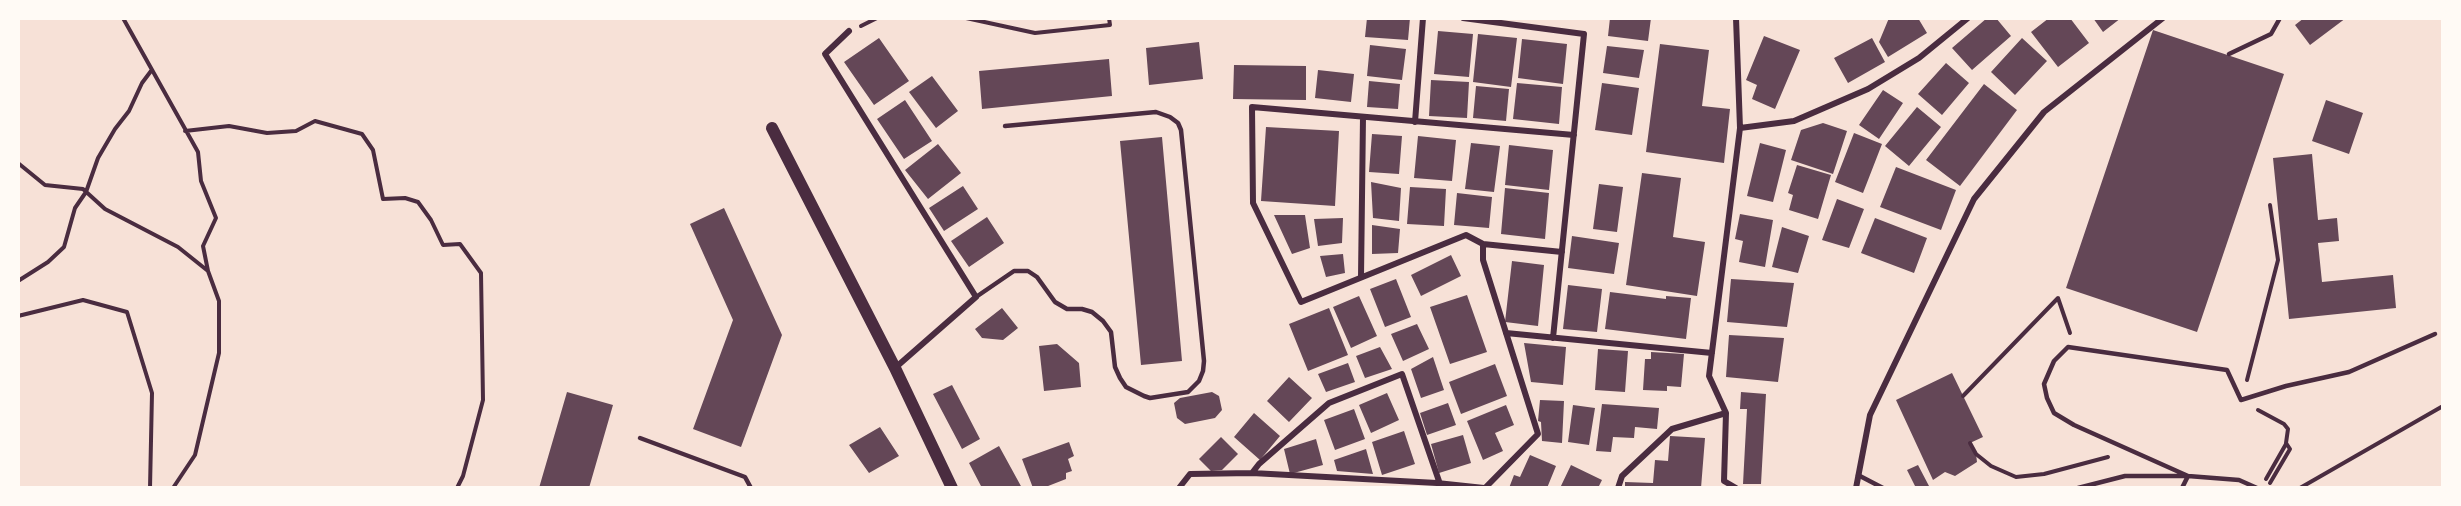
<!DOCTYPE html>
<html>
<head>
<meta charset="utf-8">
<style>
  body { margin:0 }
  #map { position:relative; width:2461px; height:506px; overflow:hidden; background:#f7e1d7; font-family:"Asap Condensed",sans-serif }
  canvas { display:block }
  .frame { position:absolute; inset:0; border:20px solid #fffaf5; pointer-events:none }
</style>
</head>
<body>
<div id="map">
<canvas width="2461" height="506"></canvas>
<div class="frame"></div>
</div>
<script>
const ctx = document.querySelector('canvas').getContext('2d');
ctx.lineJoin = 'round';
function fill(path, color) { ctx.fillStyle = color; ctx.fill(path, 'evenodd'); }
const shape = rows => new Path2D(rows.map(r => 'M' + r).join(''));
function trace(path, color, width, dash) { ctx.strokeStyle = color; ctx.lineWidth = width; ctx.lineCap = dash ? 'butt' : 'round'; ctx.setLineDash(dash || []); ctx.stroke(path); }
const building = shape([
  [1367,18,1410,18,1408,40,1365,37],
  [1610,18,1651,18,1648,41,1608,36],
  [1889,18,1918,18,1927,33,1888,57,1879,42],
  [1987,18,1996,18,2011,36,1972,70,1952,48],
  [2049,18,2070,18,2089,43,2058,67,2031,32],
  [2093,18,2121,18,2103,32],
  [2304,18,2346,18,2310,45,2295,25],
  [2153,30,2284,74,2197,332,2066,288],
  [1438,31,1473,34,1469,77,1434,74],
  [1478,34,1517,38,1511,87,1473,82],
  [1764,36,1800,50,1775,109,1752,99,1757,85,1746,80],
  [879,38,909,81,874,105,844,62],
  [1872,38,1885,62,1848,83,1834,58],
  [2022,38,2047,61,2015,95,1991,72],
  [1522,39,1567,44,1563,84,1518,78],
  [1199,42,1203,79,1149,85,1146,48],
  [1660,44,1709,50,1702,106,1730,109,1724,163,1646,152],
  [1370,45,1406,49,1402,80,1367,76],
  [1607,46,1644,50,1639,78,1603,73],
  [1109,59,1112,96,982,109,979,71],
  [1946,63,1969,83,1942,115,1918,94],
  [1234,65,1306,66,1306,100,1233,99],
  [1318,70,1354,74,1351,102,1315,98],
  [932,76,958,111,936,128,909,92],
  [1431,80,1469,82,1467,118,1429,116],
  [1369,81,1400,84,1398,109,1367,107],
  [1517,83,1562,87,1559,124,1513,119],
  [1602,83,1639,88,1632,135,1595,130],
  [1984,84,2017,110,1960,186,1926,160],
  [1476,86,1509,89,1506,121,1473,118],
  [1883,90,1903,103,1879,139,1859,125],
  [905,100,932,141,904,159,877,119],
  [2326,100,2363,113,2349,154,2312,141],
  [1917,107,1941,127,1909,166,1885,146],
  [1823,123,1847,131,1833,174,1791,160,1801,130],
  [1266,127,1339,131,1335,206,1261,201],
  [1854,133,1882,144,1863,193,1835,182],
  [1372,134,1402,136,1399,174,1369,172],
  [1418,136,1456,140,1452,181,1414,178],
  [1162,137,1182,361,1141,365,1120,141],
  [1471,143,1500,146,1494,192,1465,189],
  [1760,143,1786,150,1773,202,1747,196],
  [938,144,961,173,928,199,905,170],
  [1509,145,1553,150,1549,190,1505,185],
  [2312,154,2318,220,2337,218,2339,241,2318,243,2322,282,2393,275,2396,308,2289,319,2273,158],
  [1797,165,1831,175,1818,219,1789,210,1793,195,1788,193],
  [1896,167,1956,190,1941,230,1880,207],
  [1642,173,1681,178,1673,237,1705,242,1697,296,1626,285],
  [1371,182,1401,188,1399,221,1373,218],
  [1599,184,1623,187,1617,232,1593,229],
  [963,186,978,209,944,231,929,208],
  [1410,187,1446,189,1444,226,1407,224],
  [1505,188,1549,193,1545,239,1501,234],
  [1457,193,1492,197,1489,228,1454,225],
  [1837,199,1864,209,1849,248,1822,240],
  [724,208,782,335,741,447,693,429,733,320,690,224],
  [1740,214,1773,220,1765,267,1739,262,1743,241,1735,239],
  [1274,215,1305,215,1310,248,1292,254],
  [987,217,1004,243,969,267,951,241],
  [1343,218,1342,243,1318,246,1314,219],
  [1875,218,1927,238,1914,273,1861,253],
  [1372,225,1400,229,1398,253,1372,254],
  [1782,227,1809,236,1798,273,1772,267],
  [1572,236,1619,243,1614,274,1568,268],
  [1343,254,1345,273,1326,277,1320,256],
  [1451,255,1461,276,1421,296,1411,275],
  [1512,261,1544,265,1538,326,1505,322],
  [1396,279,1411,317,1385,327,1370,289],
  [1731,279,1794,283,1787,327,1727,322],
  [1568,285,1602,289,1597,332,1563,329],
  [1610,292,1666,299,1666,296,1691,298,1686,339,1605,329],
  [1467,295,1487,352,1450,364,1430,307],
  [1359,296,1377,336,1351,348,1333,307],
  [1002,308,1018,328,1003,340,982,338,975,329],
  [1329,308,1348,355,1308,371,1289,324],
  [1417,324,1429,349,1403,361,1391,334],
  [1729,335,1784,338,1778,382,1726,377],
  [1524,343,1566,347,1563,385,1531,382],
  [1057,344,1079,363,1081,387,1044,391,1039,346],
  [1380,347,1392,369,1365,378,1356,356],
  [1598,349,1628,351,1625,392,1595,390],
  [1651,352,1684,354,1681,387,1667,386,1667,391,1643,390,1645,359,1651,359],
  [1433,357,1444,390,1421,398,1411,369],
  [1348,363,1355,382,1326,392,1318,374],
  [1495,364,1507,396,1461,414,1449,382],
  [1952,373,1983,437,1970,443,1976,454,1977,462,1955,476,1945,472,1933,480,1896,400],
  [1289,377,1312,398,1289,422,1267,401],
  [952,385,980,439,962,449,933,394],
  [567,392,613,405,589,488,539,488],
  [1212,392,1219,396,1222,410,1215,418,1185,424,1177,418,1174,403,1180,398],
  [1741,392,1766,394,1761,484,1743,484,1747,409,1740,409],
  [1387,393,1399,420,1371,433,1359,405],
  [1540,400,1564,401,1562,443,1542,441,1541,422,1538,421],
  [1448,403,1456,425,1427,435,1420,413],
  [1602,404,1659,408,1657,429,1635,427,1634,438,1613,437,1611,452,1596,451],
  [1506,405,1514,425,1495,433,1503,451,1483,460,1467,421],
  [1573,405,1595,408,1589,445,1568,442],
  [1354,409,1365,439,1335,450,1324,420],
  [1254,413,1280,436,1260,460,1234,437],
  [880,427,899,456,869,473,849,445],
  [1404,431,1415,464,1382,475,1372,442],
  [1463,435,1471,463,1439,473,1431,444],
  [1670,436,1705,438,1701,488,1625,488,1625,482,1653,483,1655,460,1668,461],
  [1221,437,1238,454,1222,470,1211,471,1199,459],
  [1316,439,1323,465,1290,474,1284,449],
  [1069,442,1074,456,1068,459,1072,471,1066,473,1066,479,1043,488,1033,488,1022,459],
  [999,446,1022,488,982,488,969,463],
  [1366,449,1373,474,1337,471,1334,460],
  [1530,455,1556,466,1547,488,1509,488,1514,475,1520,477],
  [1571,465,1602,480,1598,488,1560,488],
  [1918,465,1929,486,1926,488,1916,488,1907,470]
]);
const path = shape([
  [123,18,198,152,201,181,216,218,203,246,208,271,219,301,219,353,195,455,173,488],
  [966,18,1035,33,1110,25,1109,18],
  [861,26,877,18],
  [185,131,229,126,267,133,296,131,315,121,362,134,373,150,383,199,405,198,418,202,431,220,443,245,460,244,481,273,483,400,463,476,457,488],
  [18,163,45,185,83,189,105,209,178,247,208,271],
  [18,281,48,262,64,247,75,208,86,192,98,158,115,129,129,111,142,83,151,71],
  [18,316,83,300,127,312,152,393,150,488],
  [2247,380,2278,260,2270,205],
  [1963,396,2058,298,2070,333],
  [2258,410,2284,424,2288,429,2286,443,2290,449,2270,483],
  [1970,443,1976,454,1991,466,2016,477,2044,474,2108,457],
  [2266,479,2286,444],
  [2300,488,2443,406]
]);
const service = shape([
  [2229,54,2271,34,2280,18],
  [976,297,1014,271,1028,271,1037,277,1055,302,1067,309,1082,309,1092,312,1103,321,1111,332,1115,367,1120,378,1126,387,1144,396,1150,398,1188,392,1199,381,1203,371,1204,361,1181,130,1178,123,1170,117,1156,112,1005,126],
  [640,438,745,477,751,488],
  [1858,475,1883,488],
  [2078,488,2125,476,2188,476,2239,480,2257,488],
  [2182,488,2188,476,2074,425,2054,413,2047,398,2044,384,2054,361,2068,347,2227,370,2241,400,2286,386,2349,372,2435,334]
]);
const minor = shape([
  [1463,18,1584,34,1553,338],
  [1736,18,1740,128,1709,376,1726,413,1724,481,1736,488],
  [849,31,825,54,976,297,895,368],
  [1415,122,1423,18],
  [1740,128,1794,121,1868,89,1919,58,1968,18],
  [1483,244,1483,260,1538,434,1485,488],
  [1562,252,1483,244,1466,235,1301,302,1253,203,1252,107,1574,135],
  [1361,277,1363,117],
  [1506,333,1712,353],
  [1252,473,1259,464,1329,403,1402,374,1440,484],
  [1179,488,1190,474,1252,473,1437,483,1484,488],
  [1618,488,1622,476,1672,429,1726,413],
  [1856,488,1870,415,1974,199,2044,112,2163,18]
]);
const secondary = shape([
  [772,128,895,368,952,488]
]);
fill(building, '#644757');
trace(path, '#4a2c40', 4);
trace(service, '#4a2c40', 4.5);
trace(minor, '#4a2c40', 6);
trace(secondary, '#4a2c40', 12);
</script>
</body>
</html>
